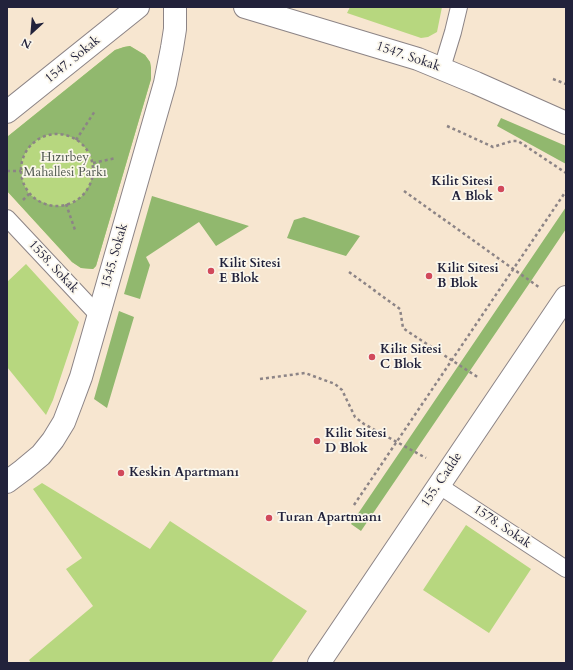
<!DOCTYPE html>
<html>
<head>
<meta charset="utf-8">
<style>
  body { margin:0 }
  #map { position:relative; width:573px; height:670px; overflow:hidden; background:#f7e6d0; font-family:Cardo,serif }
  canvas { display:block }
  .frame { position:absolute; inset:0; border:8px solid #22223b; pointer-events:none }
  .north { position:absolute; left:12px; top:12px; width:40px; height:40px; -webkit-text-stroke:3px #fbf7ec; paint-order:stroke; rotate:206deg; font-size:11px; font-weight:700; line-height:16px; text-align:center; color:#22223b }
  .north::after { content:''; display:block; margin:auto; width:14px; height:18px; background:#22223b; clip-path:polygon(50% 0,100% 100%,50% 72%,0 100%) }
</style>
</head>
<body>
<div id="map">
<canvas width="573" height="670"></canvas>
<div class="frame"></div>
<div class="north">N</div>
</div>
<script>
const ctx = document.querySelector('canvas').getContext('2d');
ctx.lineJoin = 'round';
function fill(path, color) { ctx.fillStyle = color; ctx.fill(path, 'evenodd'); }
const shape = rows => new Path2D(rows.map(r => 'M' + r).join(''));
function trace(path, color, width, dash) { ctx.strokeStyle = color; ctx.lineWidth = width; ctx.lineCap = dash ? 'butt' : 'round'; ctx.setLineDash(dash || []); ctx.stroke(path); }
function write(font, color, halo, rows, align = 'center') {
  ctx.font = font + ' Cardo,serif'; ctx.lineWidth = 3.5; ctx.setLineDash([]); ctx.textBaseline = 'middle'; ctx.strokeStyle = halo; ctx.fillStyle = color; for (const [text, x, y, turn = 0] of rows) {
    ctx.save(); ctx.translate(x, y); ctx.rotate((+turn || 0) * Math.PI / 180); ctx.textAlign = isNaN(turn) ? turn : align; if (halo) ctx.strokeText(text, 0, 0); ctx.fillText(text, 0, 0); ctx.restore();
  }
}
const green = shape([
  [350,7,442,7,437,32,428,37,421,38,347,13],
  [130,46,145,55,150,62,151,68,151,79,96,266,93,269,81,268,72,262,7,191,7,137,115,50,124,47],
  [26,264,79,322,53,400,46,415,7,367,7,282],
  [42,483,150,549,170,521,307,611,271,663,31,663,29,660,93,606,66,569,82,558,33,489],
  [466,525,531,569,489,633,423,590]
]);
const forest = shape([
  [130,46,145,55,150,62,151,68,151,79,96,266,93,269,81,268,72,262,7,191,7,137,115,50,124,47],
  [59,134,71,137,81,143,89,152,93,163,93,175,89,186,82,196,73,203,61,206,50,205,39,201,29,194,23,183,21,171,22,159,28,148,37,140,47,135],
  [501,118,566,146,566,164,497,126],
  [152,196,249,226,216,246,199,222,146,257,150,265,140,299,124,294],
  [566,207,566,229,531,281,361,531,351,524],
  [304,217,360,236,346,256,287,238,294,220],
  [119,311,134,317,107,408,94,399]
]);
const path = shape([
  [553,79,566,84],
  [447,126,493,147,512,141,518,141,566,173],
  '21 170a36 36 0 1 1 72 0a36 36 0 1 1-72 0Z',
  [76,140,95,111],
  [93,163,116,158],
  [7,171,21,171],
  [404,191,540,288],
  [23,200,29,194],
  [66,204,75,230],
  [349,272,400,309,403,328,407,331,479,378],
  [260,379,305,373,335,384,342,390,355,417,364,424,426,458],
  [354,505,566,191]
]);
const service = shape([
  [442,68,453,32,459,7],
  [7,218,98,315],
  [438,485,566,569]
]);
const minor = shape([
  [245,7,418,59,476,83,566,123],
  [7,112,138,7],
  [7,482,23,470,41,455,53,440,64,422,72,401,81,377,165,83,172,48,175,29,175,7]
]);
const tertiary = shape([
  [319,663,566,297]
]);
const markers = [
  [501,189,4,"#d1495b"],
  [211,271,4,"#d1495b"],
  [429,276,4,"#d1495b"],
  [372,357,4,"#d1495b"],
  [317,441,4,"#d1495b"],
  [121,473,4,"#d1495b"],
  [269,518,4,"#d1495b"]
];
const streetNames = [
  ["1547. Sokak",408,57,19],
  ["1547. Sokak",73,60,-39],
  ["1545. Sokak",115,256,-74],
  ["1558. Sokak",53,267,47],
  ["155. Cadde",442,480,-56],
  ["1578. Sokak",502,527,34]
];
const parkNames = [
  ["Hızırbey",65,158],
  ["Mahallesi Parkı",65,173]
];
const poiNames = [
  ["Kilit Sitesi",493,182,"right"],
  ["A Blok",493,197,"right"],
  ["Kilit Sitesi",219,264],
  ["E Blok",219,279],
  ["Kilit Sitesi",437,269],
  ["B Blok",437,284],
  ["Kilit Sitesi",380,350],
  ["C Blok",380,365],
  ["Kilit Sitesi",325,434],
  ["D Blok",325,449],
  ["Keskin Apartmanı",129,473],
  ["Turan Apartmanı",277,518]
];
fill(green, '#b7d77f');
fill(forest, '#91b86e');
trace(service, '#8c8486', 18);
trace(minor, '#8c8486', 24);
trace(tertiary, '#8c8486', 24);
trace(path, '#8c8486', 2.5, [3, 3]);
trace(service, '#fff', 16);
trace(minor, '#fff', 22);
trace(tertiary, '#fff', 22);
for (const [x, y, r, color] of markers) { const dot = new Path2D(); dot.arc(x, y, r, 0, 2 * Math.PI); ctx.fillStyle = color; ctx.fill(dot); trace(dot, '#fbf7ec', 1.5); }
write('13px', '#22223b', '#fbf7ec', streetNames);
write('13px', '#4f584f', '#fbf7ec', parkNames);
write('bold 13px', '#22223b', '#fbf7ec', poiNames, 'left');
</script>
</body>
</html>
